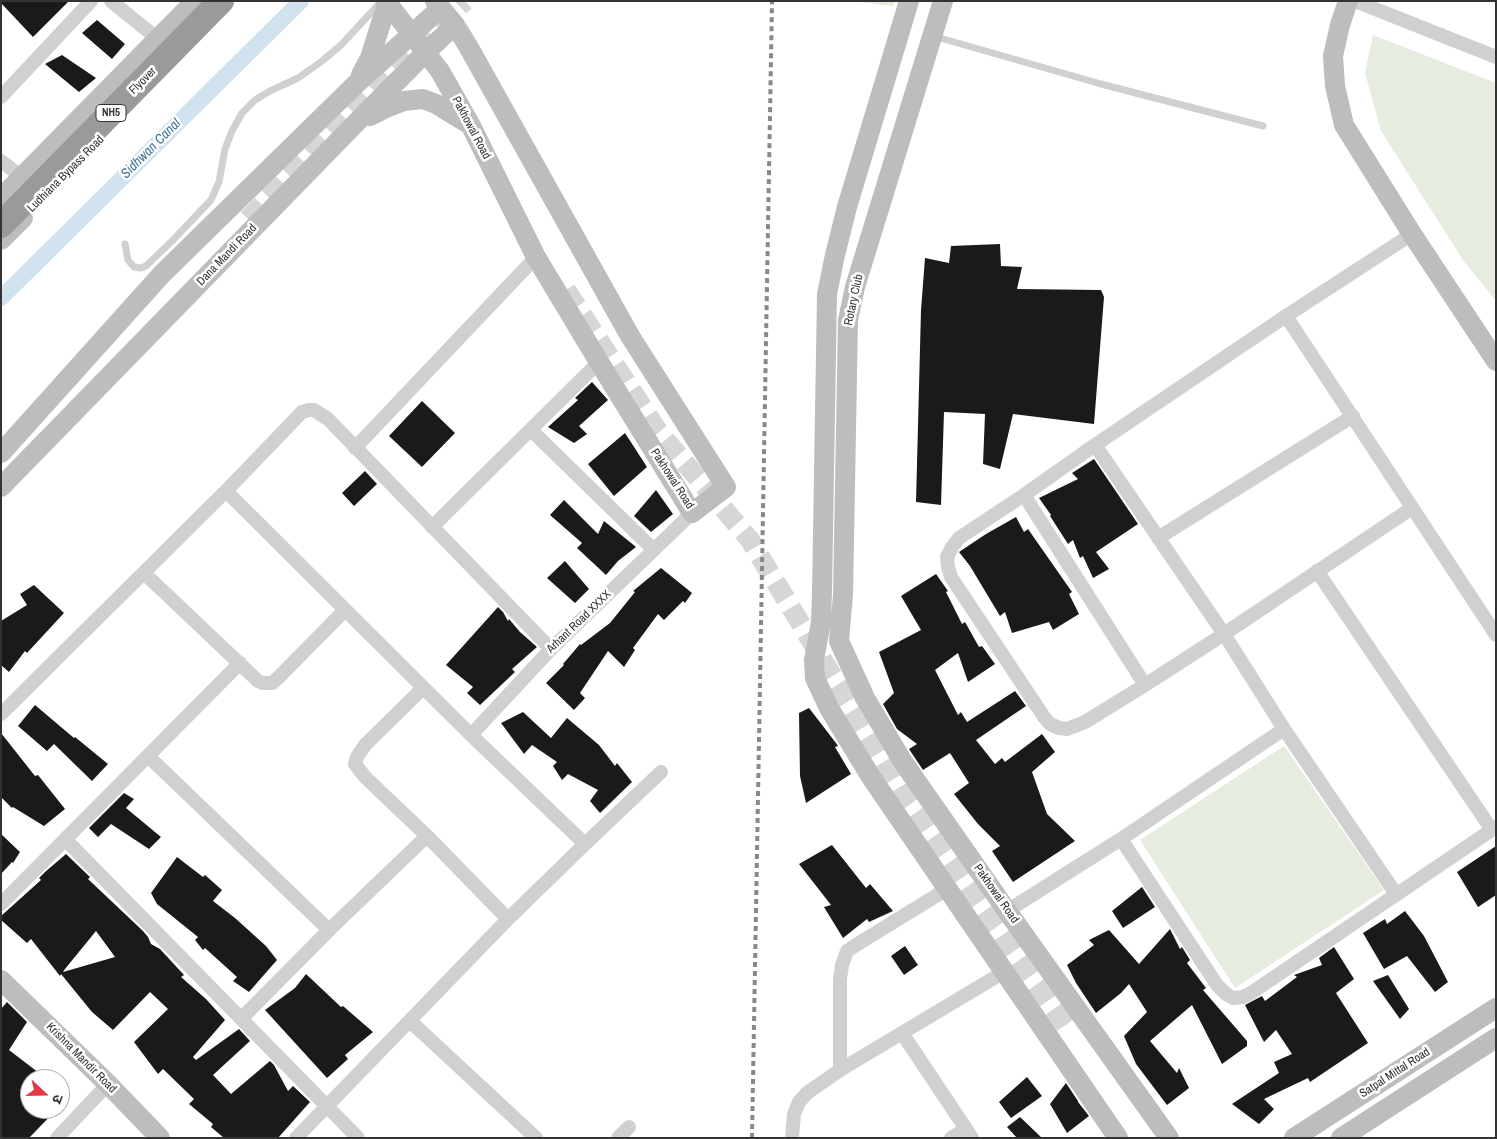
<!DOCTYPE html>
<html>
<head>
<meta charset="utf-8">
<style>
  body { margin:0 }
  #map { position:relative; width:1497px; height:1139px; overflow:hidden; background:#fff; font-family:"Archivo Narrow","Noto Sans Devanagari",sans-serif }
  canvas { display:block }
  .frame { position:absolute; inset:0; border:2px solid #333; pointer-events:none }
  .north { position:absolute; left:20px; top:1069px; width:50px; height:50px; box-sizing:border-box; background:#fff; border:1px solid #adadad; border-radius:50%; rotate:111deg; font-size:14px; font-weight:700; line-height:20px; text-align:center; color:#333 }
  .north::after { content:''; display:block; margin:auto; width:18px; height:22px; background:#e63946; clip-path:polygon(50% 0,100% 100%,50% 72%,0 100%) }
</style>
</head>
<body>
<div id="map">
<canvas width="1497" height="1139"></canvas>
<div class="frame"></div>
<div class="north">उ</div>
</div>
<script>
const ctx = document.querySelector('canvas').getContext('2d');
ctx.lineJoin = 'round';
function fill(path, color) { ctx.fillStyle = color; ctx.fill(path, 'evenodd'); }
const shape = rows => new Path2D(rows.map(r => 'M' + r).join(''));
function trace(path, color, width, dash) { ctx.strokeStyle = color; ctx.lineWidth = width; ctx.lineCap = dash ? 'butt' : 'round'; ctx.setLineDash(dash || []); ctx.stroke(path); }
function write(font, color, halo, rows, align = 'center') {
  ctx.font = font + ' "Archivo Narrow",sans-serif'; ctx.lineWidth = 5; ctx.setLineDash([]); ctx.textBaseline = 'middle'; ctx.strokeStyle = halo; ctx.fillStyle = color; for (const [text, x, y, turn = 0] of rows) {
    ctx.save(); ctx.translate(x, y); ctx.rotate((+turn || 0) * Math.PI / 180); ctx.textAlign = isNaN(turn) ? turn : align; if (halo) ctx.strokeText(text, 0, 0); ctx.fillText(text, 0, 0); ctx.restore();
  }
}
const green = shape([
  [851,1,894,1,893,6],
  [1373,35,1496,83,1496,301,1463,260,1381,131,1365,73],
  [1284,746,1384,890,1235,988,1140,840]
]);
const canal = shape([
  [1,298,301,1]
]);
const building = shape([
  [1,1,69,1,33,37,1,3],
  [97,20,125,44,112,59,82,33],
  [62,55,96,78,79,92,45,64],
  [1000,244,1001,266,1022,267,1017,289,1101,290,1104,297,1094,424,1013,414,1000,469,983,464,985,414,944,412,941,505,916,502,921,310,925,258,949,263,951,246],
  [592,382,608,400,579,426,587,434,574,443,548,427,578,400,575,398],
  [422,401,455,433,422,467,389,436],
  [625,433,647,467,614,496,588,464],
  [1094,459,1138,524,1096,552,1109,569,1093,578,1083,556,1080,558,1073,540,1068,544,1050,516,1051,515,1039,498,1078,479,1072,473],
  [365,471,377,484,354,506,342,493],
  [656,490,673,514,651,532,634,516],
  [564,500,598,534,604,521,636,547,618,561,606,575,577,548,582,543,550,515],
  [1016,517,1024,532,1028,529,1072,592,1069,594,1079,614,1053,630,1049,622,1012,633,1005,612,1000,616,970,566,959,552,986,534],
  [565,561,589,589,575,603,547,578],
  [661,568,692,593,685,603,683,601,664,620,658,614,633,648,635,650,624,667,608,651,580,693,585,698,574,710,546,683,564,665,563,664,580,644,581,645,610,623,635,592,633,591],
  [936,574,948,591,946,592,962,624,965,622,979,647,982,646,995,664,968,682,958,653,935,670,958,715,961,712,967,722,1015,691,1026,706,976,740,995,764,1002,758,1005,762,1042,734,1055,752,1032,772,1047,814,1075,841,1013,882,992,851,1000,846,978,824,954,794,969,783,950,753,923,770,909,749,917,744,897,729,883,704,894,693,879,652,921,630,901,596],
  [34,585,64,613,27,653,25,651,9,672,1,665,1,621,27,605,20,594],
  [498,607,503,612,508,621,509,619,520,632,537,647,512,669,515,672,480,705,467,693,473,687,446,665],
  [35,705,74,738,75,737,108,764,92,781,54,744,47,751,18,726],
  [809,708,836,743,838,746,835,747,851,774,806,803,800,776,799,713],
  [523,712,551,738,567,718,599,745,615,766,617,763,632,782,600,813,590,801,598,790,568,774,562,780,553,766,557,762,532,745,524,754,501,723],
  [1,733,35,776,38,775,65,809,44,826,13,807,12,808,1,797],
  [124,793,134,799,126,808,161,837,149,849,111,824,98,837,89,828],
  [1,834,20,852,13,863,12,862,1,874],
  [832,845,866,888,870,884,893,911,869,922,867,919,843,938,824,907,831,905,799,864],
  [1496,846,1496,895,1478,907,1457,872],
  [66,854,90,877,88,879,143,931,148,937,151,944,160,949,184,975,181,977,206,999,225,1020,193,1057,196,1060,239,1029,250,1041,213,1075,231,1094,270,1061,274,1065,288,1091,293,1086,310,1102,278,1138,224,1138,211,1127,213,1124,189,1104,194,1099,163,1069,158,1074,134,1042,168,1009,150,992,113,1030,92,1012,61,974,60,976,31,939,27,943,1,920,1,916,41,880,39,878,45,872],
  [96,931,115,957,63,972,65,969],
  [177,857,203,877,205,875,222,890,213,901,235,918,266,946,277,960,249,992,233,981,237,977,205,948,203,950,195,940,198,937,157,904,151,893],
  [1142,887,1155,907,1123,928,1112,911],
  [1405,911,1424,936,1448,982,1435,992,1407,956,1384,969,1363,933,1385,919,1387,924],
  [1170,929,1180,949,1182,947,1190,960,1187,963,1206,988,1203,990,1247,1041,1247,1046,1222,1064,1192,1005,1150,1041,1177,1073,1179,1068,1189,1088,1167,1105,1136,1064,1124,1036,1147,1012,1129,984,1121,993,1096,1013,1076,983,1067,965,1094,945,1089,940,1109,930,1139,964],
  [905,946,918,965,904,975,891,956],
  [1334,947,1354,979,1336,993,1368,1043,1310,1082,1308,1078,1264,1099,1274,1109,1259,1124,1232,1104,1279,1073,1274,1062,1292,1054,1276,1030,1264,1042,1245,1005,1262,996,1265,1001,1297,977,1294,975,1322,965,1319,958],
  [306,974,341,1007,343,1006,373,1032,345,1055,348,1059,327,1078,265,1010,295,988],
  [1388,975,1409,1009,1400,1019,1373,981],
  [7,1002,27,1022,9,1050,39,1073,33,1079,30,1079,30,1109,57,1109,29,1138,1,1138,1,1009],
  [1027,1077,1042,1096,1011,1118,999,1102],
  [1066,1083,1078,1101,1078,1102,1089,1116,1067,1133,1050,1104],
  [1020,1117,1042,1138,1017,1138,1007,1127]
]);
const secondaryTunnel = shape([
  [248,219,414,48,465,1],
  [566,290,658,431,750,540,907,799,1070,1032]
]);
const lane = shape([
  [933,36,1101,84,1263,126],
  [125,244,128,260,134,267,141,268,146,266,173,240,211,200,219,182,225,149,232,131,242,113,255,100,270,91,298,78,322,61,341,45,380,3]
]);
const street = shape([
  [111,1,158,39],
  [1355,1,1496,57],
  [1,97,91,1],
  [1,161,22,177],
  [1286,316,1496,635],
  [531,430,654,550],
  [1095,445,1024,495,959,538,952,547,947,557,948,567,951,577,1044,717,1050,724,1059,728,1067,729,1085,722,1145,685,1224,634,1412,508],
  [355,448,536,257],
  [226,491,471,735,585,844],
  [1024,495,1145,685],
  [432,527,599,362],
  [1158,538,1353,416],
  [1317,571,1492,830],
  [144,573,258,681,263,683,272,683,277,679,345,610],
  [423,688,365,745,357,757,355,764,365,777,427,836,508,919],
  [1,714,226,491,302,412,309,410,314,410,328,419,551,649],
  [1284,729,1224,634,1095,445,1286,316,1412,234],
  [471,735,551,649,692,513],
  [148,756,329,930],
  [65,839,358,1138],
  [1396,894,1284,729,1121,839,1217,985,1226,994,1233,998,1243,997,1251,993,1496,827],
  [1,904,240,663],
  [1007,911,1121,839],
  [241,1019,329,930,427,836],
  [410,1021,536,1138],
  [902,1033,972,1138],
  [840,1070,840,979,842,965,847,951,856,945,947,889],
  [57,1138,108,1084],
  [296,1138,508,919,585,844,661,772],
  [618,1138,629,1127],
  [792,1138,794,1114,799,1102,807,1093,840,1070,1004,972],
  [951,1138,966,1129]
]);
const secondary = shape([
  [386,1,440,71,471,126,536,257,599,362,692,513,726,487,630,336,468,46,455,25,435,1],
  [909,1,847,207,835,255,827,294,822,592,821,622,814,660,815,678,829,708,871,777,1118,1138],
  [943,1,855,287,848,320,843,595,839,641,865,698,903,762,1007,911,1169,1138],
  [1348,1,1340,25,1333,56,1335,86,1344,125,1412,234,1496,361],
  [361,75,370,58,387,4],
  [370,116,386,108,404,101,423,99,436,104,467,123],
  [1,198,195,1],
  [1,240,23,218],
  [1,453,162,274,356,84,441,8],
  [1,487,349,130,425,53,455,25],
  [1,980,108,1084,160,1138],
  [1294,1138,1496,1008],
  [1341,1138,1496,1038]
]);
const highway = shape([
  [1,225,221,1]
]);
const rail = shape([
  [752,1138,772,1]
]);
const shields = [
  [111,113,30]
];
const shieldNames = [
  ["NH5",111,113]
];
const streetNames = [
  ["Flyover",143,81,-45],
  ["Pakhowal Road",471,128,62],
  ["Ludhiana Bypass Road",66,174,-45],
  ["Dana Mandi Road",227,255,-46],
  ["Rotary Club",854,300,-78],
  ["Pakhowal Road",672,479,57],
  ["Arhant Road XXXX",579,622,-44],
  ["Pakhowal Road",996,894,55],
  ["Krishna Mandir Road",81,1058,45],
  ["Satpal Mittal Road",1395,1073,-33]
];
const waterNames = [
  ["Sidhwan Canal",151,149,-45]
];
fill(green, '#e6ecdf');
trace(canal, '#cfe2ee', 16);
fill(building, '#1a1a1a');
trace(secondaryTunnel, '#d6d6d6', 20, [20, 10]);
trace(lane, '#d0d0d0', 7);
trace(street, '#d0d0d0', 14);
trace(secondary, '#bdbdbd', 20);
trace(highway, '#9a9a9a', 26);
trace(rail, '#888', 4, [5, 4]);
for (const [x, y, w] of shields) { const box = new Path2D(); box.roundRect(x - w / 2, y - 8.5, w, 17, 4); ctx.fillStyle = '#fff'; ctx.fill(box); trace(box, '#333', 1); }
write('bold 11px', '#333', null, shieldNames);
write('12px', '#333', '#fff', streetNames);
write('italic 14px', '#3f7597', '#fff', waterNames);
</script>
</body>
</html>
